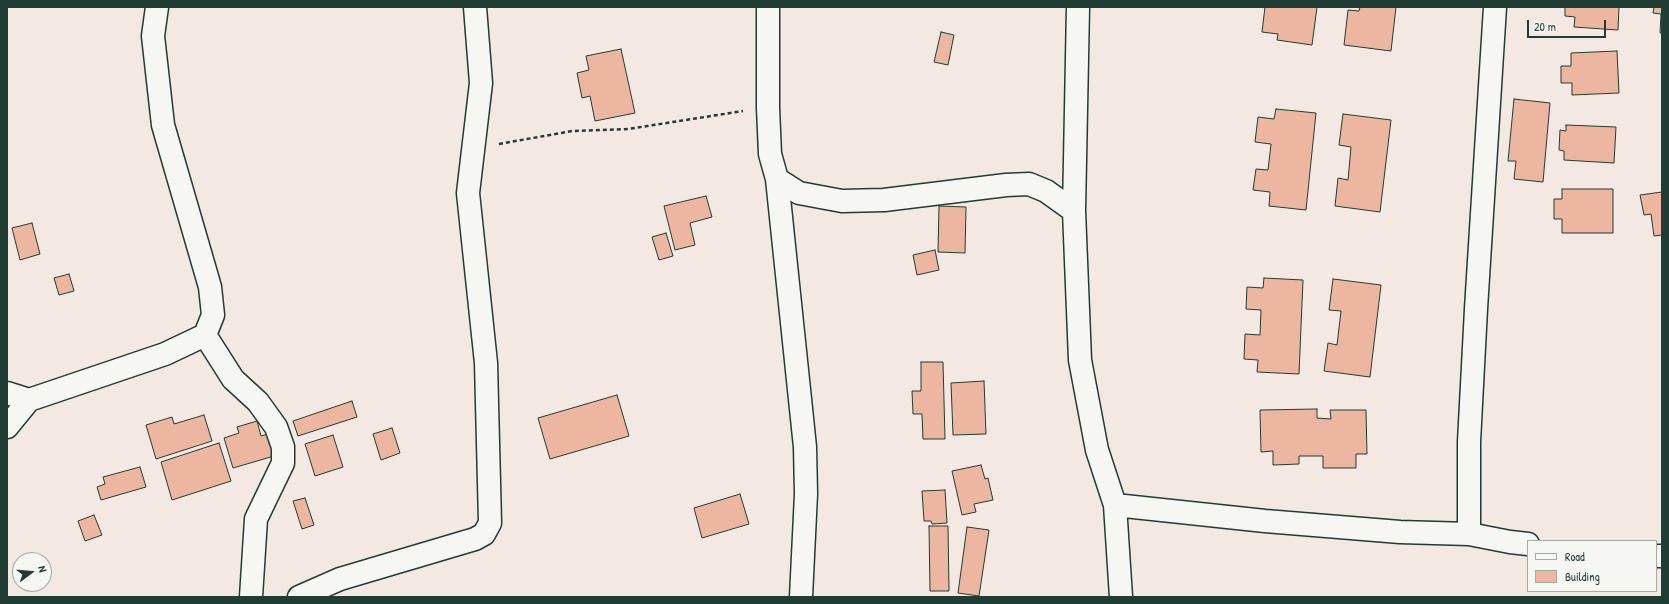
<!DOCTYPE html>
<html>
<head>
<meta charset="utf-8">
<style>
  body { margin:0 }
  #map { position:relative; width:1669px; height:604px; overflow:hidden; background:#f4e9e2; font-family:"Patrick Hand",sans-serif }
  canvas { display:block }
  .frame { position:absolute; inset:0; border:8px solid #1f3d34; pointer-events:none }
  .legend { position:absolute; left:1527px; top:540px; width:130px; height:52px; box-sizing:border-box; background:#f6f6f2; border:1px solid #a0aca6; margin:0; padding:5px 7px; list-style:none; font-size:12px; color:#1f3d34 }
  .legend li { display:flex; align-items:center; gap:8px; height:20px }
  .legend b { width:20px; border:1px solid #a0aca6 }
  .north { position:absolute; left:12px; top:552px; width:40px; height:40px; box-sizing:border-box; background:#f6f6f2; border:1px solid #a0aca6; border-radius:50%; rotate:74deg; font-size:11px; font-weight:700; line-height:16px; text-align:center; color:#1f3d34 }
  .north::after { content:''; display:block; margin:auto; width:14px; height:18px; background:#1f3d34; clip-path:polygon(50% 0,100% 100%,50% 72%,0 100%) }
  .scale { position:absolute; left:1527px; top:20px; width:79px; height:18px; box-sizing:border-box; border:2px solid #1f3d34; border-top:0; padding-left:5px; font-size:12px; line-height:14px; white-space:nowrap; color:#1f3d34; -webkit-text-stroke:3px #f6f6f2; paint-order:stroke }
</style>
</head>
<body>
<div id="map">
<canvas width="1669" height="604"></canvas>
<div class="frame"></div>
<ul class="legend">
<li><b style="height:5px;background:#f6f6f2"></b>Road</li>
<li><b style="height:11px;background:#ecb6a1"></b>Building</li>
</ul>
<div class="north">N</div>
<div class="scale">20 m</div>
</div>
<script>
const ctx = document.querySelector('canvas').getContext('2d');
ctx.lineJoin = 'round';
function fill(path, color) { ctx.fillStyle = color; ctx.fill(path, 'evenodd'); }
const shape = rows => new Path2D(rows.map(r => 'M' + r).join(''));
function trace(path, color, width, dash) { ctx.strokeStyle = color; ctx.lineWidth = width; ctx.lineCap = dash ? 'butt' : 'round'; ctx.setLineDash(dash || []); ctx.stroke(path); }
const building = shape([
  [1265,7,1317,7,1312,45,1277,40,1278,34,1262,32,1265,7],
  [1360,7,1396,7,1391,51,1344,45,1348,10,1359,11,1360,7],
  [1565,7,1619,7,1618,30,1574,27,1575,17,1565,16,1565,7],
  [1654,7,1662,7,1662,33,1660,33,1661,14,1653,13,1654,7],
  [941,32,954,35,948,65,934,62,941,32],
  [621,49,635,113,595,121,590,96,582,98,577,73,589,70,586,56,621,49],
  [1617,51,1619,93,1572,95,1572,83,1561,83,1561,66,1571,66,1571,53,1617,51],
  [1514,99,1550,103,1543,182,1514,179,1516,161,1508,161,1514,99],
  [1276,109,1316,113,1306,210,1269,206,1270,192,1253,190,1256,169,1268,170,1271,144,1255,142,1258,117,1274,119,1276,109],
  [1343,114,1391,120,1380,212,1335,206,1338,178,1348,180,1351,147,1339,145,1343,114],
  [1566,125,1616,127,1614,163,1564,160,1564,151,1559,150,1560,130,1566,131,1566,125],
  [1562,189,1613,189,1613,233,1562,233,1562,219,1554,219,1554,199,1562,199,1562,189],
  [1662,192,1662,235,1654,236,1651,214,1644,215,1640,195,1662,192],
  [706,196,712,217,690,223,695,245,675,250,664,206,706,196],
  [939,206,966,207,965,253,938,252,939,206],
  [32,223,40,254,20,260,12,228,32,223],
  [666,233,673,256,659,260,652,237,666,233],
  [935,250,939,270,917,275,913,255,935,250],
  [69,274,74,291,59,295,54,278,69,274],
  [1264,278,1303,280,1299,374,1257,372,1258,360,1244,359,1245,334,1260,335,1261,310,1246,309,1247,287,1263,288,1264,278],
  [1333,279,1381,285,1370,377,1324,371,1328,343,1337,345,1341,311,1329,310,1333,279],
  [921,362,943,362,945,439,923,439,922,414,913,414,912,391,921,391,921,362],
  [984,381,986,434,953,435,951,383,984,381],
  [617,395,629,436,550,459,538,418,617,395],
  [352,401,357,417,298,436,293,421,352,401],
  [1317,409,1317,418,1331,419,1330,410,1366,410,1367,454,1356,454,1356,468,1323,468,1323,456,1299,456,1299,464,1273,465,1273,451,1261,452,1260,410,1317,409],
  [204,415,212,441,156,459,146,425,172,417,174,424,204,415],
  [257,421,261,436,275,432,281,454,233,468,224,438,239,433,237,427,257,421],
  [392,428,400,453,381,460,373,434,392,428],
  [333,435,343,467,315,476,305,444,333,435],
  [219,443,231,481,172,500,161,462,219,443],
  [981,465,985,479,988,478,993,500,974,504,976,512,962,515,952,471,981,465],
  [140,467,146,487,101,500,97,487,105,484,103,477,140,467],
  [945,490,947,523,932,524,931,521,924,521,922,491,945,490],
  [740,494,749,524,702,538,694,508,740,494],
  [305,498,314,525,302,529,293,501,305,498],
  [94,515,102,535,85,541,78,521,94,515],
  [929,526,948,526,949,591,930,591,929,526],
  [967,527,989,530,979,596,958,593,967,527]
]);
const path = shape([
  [499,144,572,131,628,129,743,111]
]);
const minor = shape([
  [768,7,768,108,770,154,777,179,799,193,842,201,884,200,1006,185,1029,184,1046,191,1074,211],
  [1078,7,1074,211,1080,360,1097,450,1115,505,1121,597],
  [777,179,805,447,806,494,801,597],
  [205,335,233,379,258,402,276,427,283,447,283,463,256,519,251,597],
  [7,393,29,400],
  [7,427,29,400,165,354,205,335,213,315,210,287,163,125,153,36,157,7],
  [1115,505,1265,521,1400,532,1469,534,1510,542,1528,544],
  [1469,534,1469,442,1476,309,1495,7],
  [1656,556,1662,556],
  [299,597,340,579,475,539,484,534,490,523,486,363,468,193,481,83,475,7]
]);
fill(building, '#ecb6a1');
trace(building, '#1f3d34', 1);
trace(minor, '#1f3d34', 25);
trace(path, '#1f3d34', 2.5, [4, 3]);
trace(minor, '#f6f6f2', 22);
</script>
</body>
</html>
